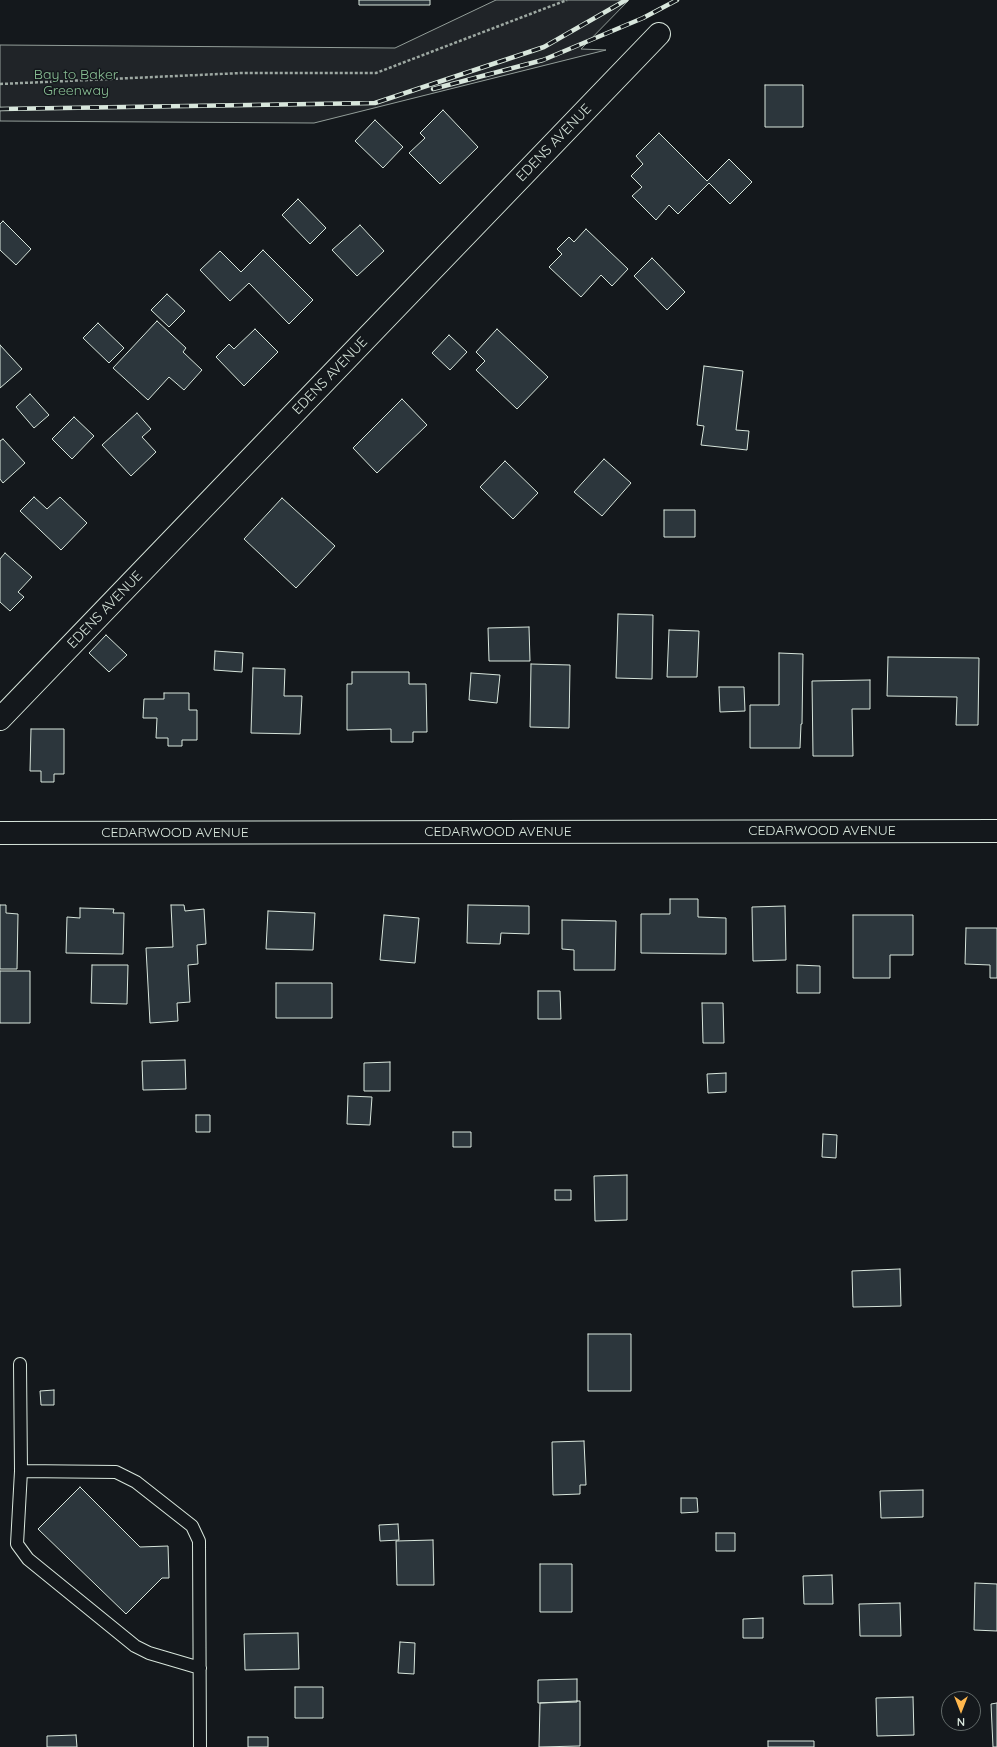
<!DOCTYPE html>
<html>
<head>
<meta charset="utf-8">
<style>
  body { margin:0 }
  #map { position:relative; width:997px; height:1747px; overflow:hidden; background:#14181c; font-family:Quicksand,sans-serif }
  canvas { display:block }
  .north { position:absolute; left:941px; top:1691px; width:40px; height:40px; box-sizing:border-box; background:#14181c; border:1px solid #626a69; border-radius:50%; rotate:180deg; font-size:11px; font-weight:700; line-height:16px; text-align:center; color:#d8e6dc }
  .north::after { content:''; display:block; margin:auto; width:14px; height:18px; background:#ffb74d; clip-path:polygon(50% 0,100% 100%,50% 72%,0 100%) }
</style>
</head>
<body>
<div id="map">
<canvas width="997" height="1747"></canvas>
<div class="north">N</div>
</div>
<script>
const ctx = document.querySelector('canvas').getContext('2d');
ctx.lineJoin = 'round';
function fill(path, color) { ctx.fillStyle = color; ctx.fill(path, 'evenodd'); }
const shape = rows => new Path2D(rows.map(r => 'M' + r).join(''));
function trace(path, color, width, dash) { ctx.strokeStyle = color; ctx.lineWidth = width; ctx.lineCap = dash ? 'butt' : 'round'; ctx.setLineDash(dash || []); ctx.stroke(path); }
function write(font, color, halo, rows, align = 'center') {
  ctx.font = font + ' Quicksand,sans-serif'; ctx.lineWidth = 3; ctx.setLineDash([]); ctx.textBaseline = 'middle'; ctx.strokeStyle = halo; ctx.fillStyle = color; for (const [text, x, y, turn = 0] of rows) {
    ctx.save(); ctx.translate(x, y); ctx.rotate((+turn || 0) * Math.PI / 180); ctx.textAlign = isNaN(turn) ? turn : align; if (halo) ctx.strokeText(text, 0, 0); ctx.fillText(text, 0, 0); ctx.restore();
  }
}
const green = shape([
  [496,0,629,0,581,49,606,50,314,123,0,121,0,45,395,48,496,0]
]);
const building = shape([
  [359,0,430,0,430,5,359,5,359,0],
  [765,85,803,85,803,127,765,127,765,85],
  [443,110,478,147,440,184,409,153,425,138,420,133,443,110],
  [375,120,403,147,383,168,355,141,375,120],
  [659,133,707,181,729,159,752,182,730,204,709,183,678,214,669,205,656,220,632,196,642,187,631,176,643,164,636,156,659,133],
  [298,199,326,228,310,244,282,215,298,199],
  [3,221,31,249,16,265,0,250,0,224,3,221],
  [360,225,384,251,357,276,332,250,360,225],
  [586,229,628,269,612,286,601,275,581,297,549,267,562,254,557,249,569,237,574,242,586,229],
  [263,250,313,300,289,324,249,283,230,301,200,270,220,251,241,272,263,250],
  [652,258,685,292,667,310,634,276,652,258],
  [167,294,185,311,169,327,151,310,167,294],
  [157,321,186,348,183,352,202,370,184,390,169,377,148,400,113,368,157,321],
  [98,323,124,348,109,363,83,338,98,323],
  [255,329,278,352,244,386,216,357,229,344,234,349,255,329],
  [497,329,548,377,517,409,476,370,485,361,476,352,497,329],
  [449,335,467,352,450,370,432,353,449,335],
  [0,345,22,369,0,388,0,345],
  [704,366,743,371,736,430,749,431,747,450,701,445,704,426,697,425,704,366],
  [30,394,49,415,34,428,16,407,30,394],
  [402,399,427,425,377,473,353,448,402,399],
  [137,413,151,429,142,437,156,452,131,476,102,445,137,413],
  [74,417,94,436,72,459,52,439,74,417],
  [3,439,25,463,3,483,0,479,0,441,3,439],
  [604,459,631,483,602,516,574,492,604,459],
  [505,461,538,493,513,519,480,487,505,461],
  [34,497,47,509,60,497,87,523,61,550,20,511,34,497],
  [282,498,335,546,296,588,244,539,282,498],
  [664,510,695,510,695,537,664,537,664,510],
  [5,553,32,577,18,592,24,597,10,611,0,602,0,559,5,553],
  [618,614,653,615,652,679,616,678,618,614],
  [529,627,530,661,489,661,488,628,529,627],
  [669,630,699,631,697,677,667,677,669,630],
  [106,635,127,655,109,672,89,653,106,635],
  [215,651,243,653,242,672,214,670,215,651],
  [779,653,803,654,802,724,801,724,800,748,750,748,750,705,779,705,779,653],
  [888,657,979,658,978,725,956,725,957,697,887,696,888,657],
  [531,664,570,665,569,728,530,727,531,664],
  [253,668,285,669,284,696,302,696,300,734,251,733,253,668],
  [352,672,409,672,409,684,426,684,427,732,413,732,413,742,391,742,391,729,347,730,347,684,352,684,352,672],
  [471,673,500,675,497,703,469,700,471,673],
  [870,680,870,709,852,709,853,756,813,756,812,681,870,680],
  [719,687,744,687,745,711,720,712,719,687],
  [164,693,189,693,189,710,197,710,197,740,182,740,182,746,168,746,168,738,156,738,157,718,143,718,144,699,164,699,164,693],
  [31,729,64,729,64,774,54,774,54,782,41,782,41,771,30,771,31,729],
  [670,899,698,899,698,917,726,918,726,954,641,953,641,914,670,914,670,899],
  [0,905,6,905,6,913,18,914,17,969,0,969,0,905],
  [171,905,184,905,185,911,204,909,206,944,197,945,198,964,188,965,190,1002,177,1003,178,1021,150,1023,146,948,173,947,171,905],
  [468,905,529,906,529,934,501,933,500,944,467,943,468,905],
  [785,906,786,960,753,961,752,907,785,906],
  [80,908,114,909,113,913,124,913,123,954,66,953,67,917,80,918,80,908],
  [268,911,315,913,313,950,266,949,268,911],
  [384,915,419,918,415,963,380,960,384,915],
  [853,915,913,915,913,955,890,955,890,978,853,978,853,915],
  [562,920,616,921,615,970,574,970,574,950,562,949,562,920],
  [966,928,997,928,997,978,990,978,990,965,965,964,966,928],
  [92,965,128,965,127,1004,91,1003,92,965],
  [797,965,820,966,820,993,797,993,797,965],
  [0,971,30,971,30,1023,0,1023,0,971],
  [276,983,332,983,332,1018,276,1018,276,983],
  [538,991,560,991,561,1019,538,1019,538,991],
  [702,1003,723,1003,724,1043,703,1043,702,1003],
  [185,1060,186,1089,143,1090,142,1061,185,1060],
  [390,1062,390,1091,364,1091,364,1063,390,1062],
  [726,1073,726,1092,708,1093,707,1074,726,1073],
  [348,1096,372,1097,370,1125,347,1124,348,1096],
  [196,1115,210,1115,210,1132,196,1132,196,1115],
  [453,1132,471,1132,471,1147,453,1147,453,1132],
  [823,1134,837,1135,836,1158,822,1157,823,1134],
  [627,1175,627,1220,595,1221,594,1176,627,1175],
  [555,1190,571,1190,571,1200,555,1200,555,1190],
  [900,1269,901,1306,853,1307,852,1271,900,1269],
  [588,1334,631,1334,631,1391,588,1391,588,1334],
  [54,1390,54,1405,41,1405,40,1391,54,1390],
  [584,1441,586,1485,580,1485,580,1494,553,1495,552,1442,584,1441],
  [80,1487,140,1547,168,1546,169,1578,162,1578,126,1614,38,1529,80,1487],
  [923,1490,923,1517,881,1518,880,1491,923,1490],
  [681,1498,697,1498,698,1512,681,1513,681,1498],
  [398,1524,399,1540,380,1541,379,1525,398,1524],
  [716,1533,735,1533,735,1551,716,1551,716,1533],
  [433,1540,434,1585,397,1585,396,1541,433,1540],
  [540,1564,572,1564,572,1612,540,1612,540,1564],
  [832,1575,833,1604,804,1604,803,1576,832,1575],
  [975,1583,997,1584,997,1631,974,1630,975,1583],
  [900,1603,901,1636,860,1636,859,1604,900,1603],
  [763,1618,763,1638,743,1638,743,1619,763,1618],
  [298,1633,299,1669,245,1670,244,1634,298,1633],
  [400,1642,415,1643,414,1674,398,1673,400,1642],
  [577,1679,577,1702,538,1703,538,1680,577,1679],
  [295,1687,323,1687,323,1718,295,1718,295,1687],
  [913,1697,914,1735,877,1736,876,1698,913,1697],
  [577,1701,580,1701,580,1746,539,1747,540,1703,577,1701],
  [997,1703,997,1747,993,1747,991,1704,997,1703],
  [76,1735,77,1747,47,1747,47,1736,76,1735],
  [248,1737,268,1737,268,1747,248,1747,248,1737],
  [768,1741,814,1741,814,1747,768,1747,768,1741]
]);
const path = shape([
  [0,84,242,73,376,73,567,0]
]);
const lane = shape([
  [20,1364,21,1471,17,1544,28,1559,135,1646,149,1653,200,1668],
  [21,1471,116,1472,136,1482,192,1526,199,1541,200,1747]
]);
const street = shape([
  [0,719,659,34],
  [0,833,997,831]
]);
const rail = shape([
  [433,89,543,60,643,18,677,0],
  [0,109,375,103,544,47,626,0]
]);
const parkNames = [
  ["Bay to Baker",76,75],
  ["Greenway",76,91]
];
const streetNames = [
  ["EDENS AVENUE",554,143,-46],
  ["EDENS AVENUE",330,376,-46],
  ["EDENS AVENUE",105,610,-46],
  ["CEDARWOOD AVENUE",822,831],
  ["CEDARWOOD AVENUE",498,832],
  ["CEDARWOOD AVENUE",175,833]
];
fill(green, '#202428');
trace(green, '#939e99', 1);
fill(building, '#2c363c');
trace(building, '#d8e6dc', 1);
trace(lane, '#d8e6dc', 14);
trace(street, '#d8e6dc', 24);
trace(path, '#9da8a2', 2.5, [3, 2]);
trace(lane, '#14181c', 12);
trace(street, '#14181c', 22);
trace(rail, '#d8e6dc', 4.5);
trace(rail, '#14181c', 3, [9]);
write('14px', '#8ac095', '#14181c', parkNames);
write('14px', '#d8e6dc', '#14181c', streetNames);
</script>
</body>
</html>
